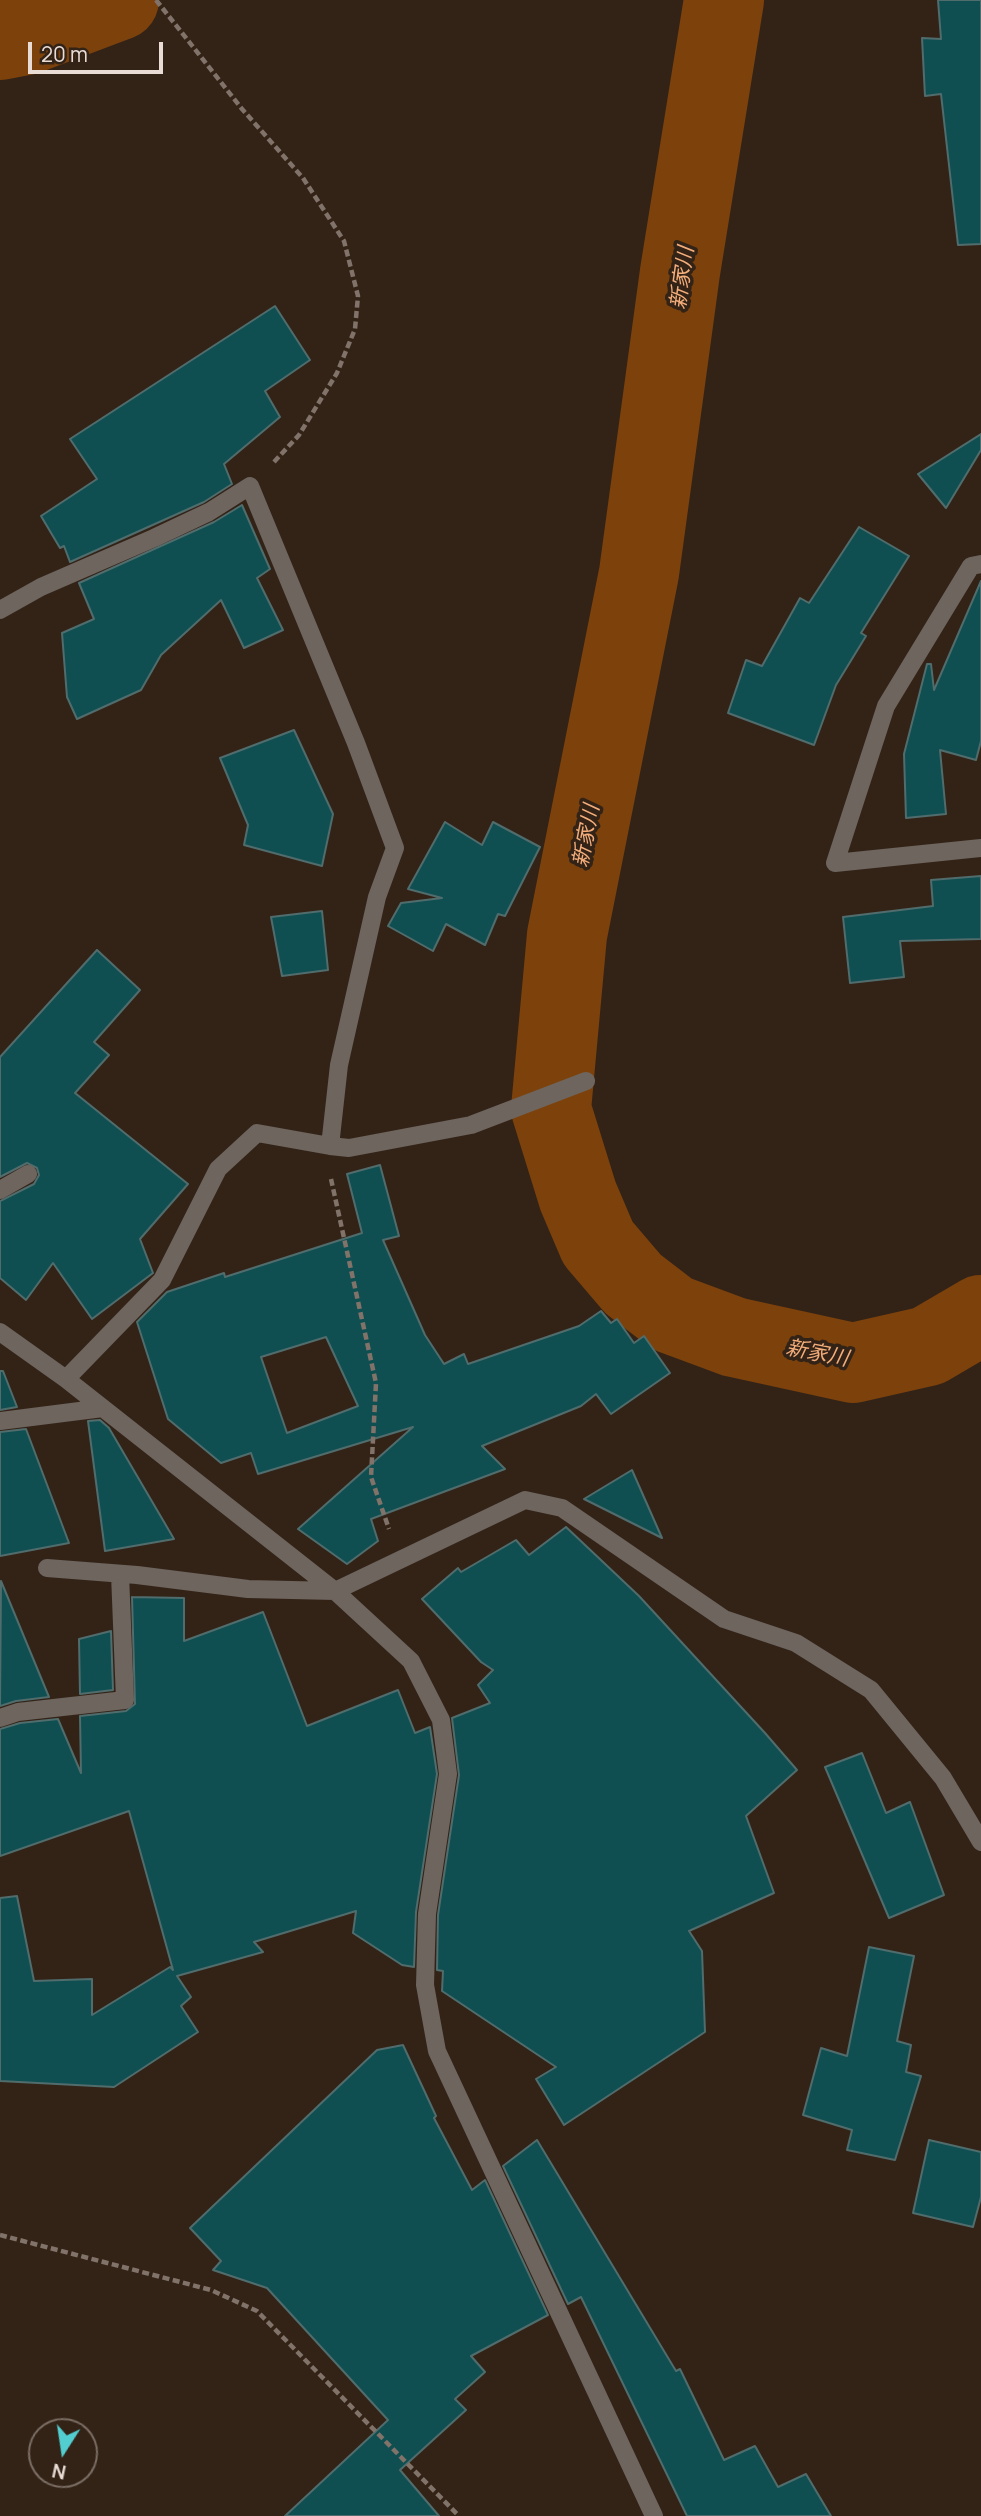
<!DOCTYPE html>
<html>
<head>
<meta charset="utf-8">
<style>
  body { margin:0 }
  #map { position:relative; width:981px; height:2516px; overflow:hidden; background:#332317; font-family:Manrope,sans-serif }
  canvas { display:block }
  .north { position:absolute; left:28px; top:2418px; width:70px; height:70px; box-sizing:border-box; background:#332317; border:2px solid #7b6d63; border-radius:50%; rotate:192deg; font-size:19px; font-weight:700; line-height:28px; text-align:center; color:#e8dcd5 }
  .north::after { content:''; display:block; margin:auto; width:24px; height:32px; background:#52cdd0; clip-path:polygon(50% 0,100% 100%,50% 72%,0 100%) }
  .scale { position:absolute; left:28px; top:42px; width:135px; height:32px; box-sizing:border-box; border:4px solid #e8dcd5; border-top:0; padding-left:9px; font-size:21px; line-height:24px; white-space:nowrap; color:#e8dcd5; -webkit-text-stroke:5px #332317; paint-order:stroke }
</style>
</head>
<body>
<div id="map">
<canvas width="981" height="2516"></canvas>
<div class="north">N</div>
<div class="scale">20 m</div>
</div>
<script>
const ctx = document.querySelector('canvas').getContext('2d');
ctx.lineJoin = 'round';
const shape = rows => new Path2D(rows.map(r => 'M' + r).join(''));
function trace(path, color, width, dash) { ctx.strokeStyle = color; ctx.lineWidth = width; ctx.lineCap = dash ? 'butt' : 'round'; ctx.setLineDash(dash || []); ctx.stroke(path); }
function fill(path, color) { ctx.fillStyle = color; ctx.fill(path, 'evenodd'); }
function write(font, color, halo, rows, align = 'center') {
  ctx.font = font + ' Manrope,"Noto Sans JP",sans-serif'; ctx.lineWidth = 7; ctx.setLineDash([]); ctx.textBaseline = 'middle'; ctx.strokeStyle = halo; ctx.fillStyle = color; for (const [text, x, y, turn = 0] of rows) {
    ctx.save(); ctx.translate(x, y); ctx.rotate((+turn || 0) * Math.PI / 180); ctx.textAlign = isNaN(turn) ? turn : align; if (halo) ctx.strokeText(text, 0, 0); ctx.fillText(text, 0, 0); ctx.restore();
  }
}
const river = shape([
  [724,0,680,272,639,573,567,935,551,1109,578,1196,598,1243,633,1284,672,1314,734,1337,853,1363,928,1346,981,1315],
  [0,40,26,35,119,0]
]);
const building = shape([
  [938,0,981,0,981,244,958,245,941,94,925,96,922,38,941,39,938,0],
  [275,306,310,360,265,391,280,417,224,464,232,484,204,502,70,562,64,546,60,548,41,516,97,479,70,439,275,306],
  [981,434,981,450,946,508,918,474,981,434],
  [242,505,270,569,257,578,283,630,244,648,221,600,161,655,141,690,77,719,67,697,62,633,94,619,79,583,214,522,242,505],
  [859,527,909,556,861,633,866,636,836,685,814,745,728,713,746,660,762,666,800,598,809,603,859,527],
  [981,581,981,741,976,760,940,750,946,814,906,818,904,754,927,664,931,664,934,690,981,581],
  [294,730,333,814,322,866,244,845,248,825,220,758,294,730],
  [445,822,482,845,493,822,540,847,505,916,498,914,485,945,446,924,433,951,388,926,401,903,442,898,408,889,445,822],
  [981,876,981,939,900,941,904,977,850,983,843,917,933,906,931,880,981,876],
  [322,911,328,970,282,976,271,917,322,911],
  [97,950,140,990,94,1042,109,1055,75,1093,188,1184,140,1239,153,1273,92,1319,53,1263,26,1300,0,1278,0,1201,34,1184,39,1175,37,1168,27,1163,0,1177,0,1057,97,950],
  [380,1165,399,1236,383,1240,425,1335,444,1364,464,1354,468,1364,579,1326,601,1311,611,1323,617,1319,634,1343,644,1336,670,1373,611,1414,596,1394,581,1406,482,1446,505,1469,371,1519,378,1541,347,1564,298,1529,413,1427,258,1474,251,1453,221,1463,168,1419,137,1322,167,1292,224,1273,225,1277,362,1233,347,1174,380,1165],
  [326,1337,358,1406,287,1433,261,1357,326,1337],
  [0,1371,3,1371,17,1407,0,1410,0,1371],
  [100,1420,109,1428,174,1539,105,1551,88,1421,100,1420],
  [26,1429,69,1543,0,1556,0,1432,26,1429],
  [632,1470,662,1538,584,1499,632,1470],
  [566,1527,639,1596,765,1733,797,1770,746,1816,774,1893,689,1931,702,1951,705,2032,564,2125,536,2079,556,2067,442,1991,443,1971,437,1970,438,1915,459,1775,452,1718,490,1703,478,1685,493,1670,481,1662,422,1599,458,1568,461,1572,516,1540,529,1555,566,1527],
  [1,1581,49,1697,16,1701,0,1706,1,1581],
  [132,1597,184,1598,184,1641,263,1612,307,1726,398,1690,415,1733,430,1727,437,1774,416,1912,414,1967,402,1965,353,1933,356,1911,254,1942,263,1952,177,1976,191,1997,181,2006,198,2032,114,2087,0,2081,0,1898,17,1896,34,1981,92,1979,92,2015,170,1967,173,1970,129,1811,0,1856,0,1729,20,1723,58,1719,81,1773,80,1716,126,1711,135,1704,132,1597],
  [111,1631,113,1690,80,1694,79,1639,111,1631],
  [862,1753,886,1813,910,1802,944,1895,889,1918,825,1767,862,1753],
  [869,1947,914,1956,897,2041,911,2045,906,2072,921,2076,895,2160,847,2150,852,2130,803,2115,821,2048,847,2056,869,1947],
  [403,2045,436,2116,434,2118,472,2190,485,2180,548,2315,471,2356,485,2372,455,2399,466,2410,400,2470,439,2516,285,2516,388,2420,267,2288,213,2270,221,2261,190,2228,377,2050,403,2045],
  [537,2140,676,2371,680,2369,724,2460,755,2446,778,2487,806,2474,831,2516,687,2516,581,2297,568,2304,503,2166,537,2140],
  [929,2140,981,2152,981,2197,973,2227,913,2213,929,2140]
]);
const path = shape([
  [156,0,242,109,303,178,344,241,358,296,355,329,337,373,299,435,273,463],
  [331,1179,376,1383,371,1477,389,1529],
  [0,2235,211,2290,257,2311,459,2516]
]);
const minor = shape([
  [981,564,971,566,886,706,835,863,981,848],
  [0,610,41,587,154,538,209,512,250,486,356,743,395,848,377,897,339,1065,330,1146,257,1133,218,1169,162,1280,66,1379],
  [330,1146,349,1148,471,1125,586,1081],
  [0,1190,28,1174],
  [0,1332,66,1379,335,1591,411,1661,441,1720,448,1774,427,1914,425,1985,437,2051,654,2516],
  [0,1421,103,1408],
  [47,1568,137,1575,248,1589,335,1591,525,1500,562,1508,724,1619,796,1643,871,1690,943,1778,981,1842],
  [0,1718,18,1712,125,1700,120,1574]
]);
const waterNames = [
  ["新家川",683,278,-82],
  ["新家川",587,836,-79],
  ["新家川",817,1354,11]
];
trace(river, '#7d420c', 80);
fill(building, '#104f51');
trace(building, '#506c6c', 2);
trace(path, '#817369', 4.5, [7, 3.5]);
trace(minor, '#6e655f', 18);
write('italic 21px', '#f4ae7b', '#332317', waterNames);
</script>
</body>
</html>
